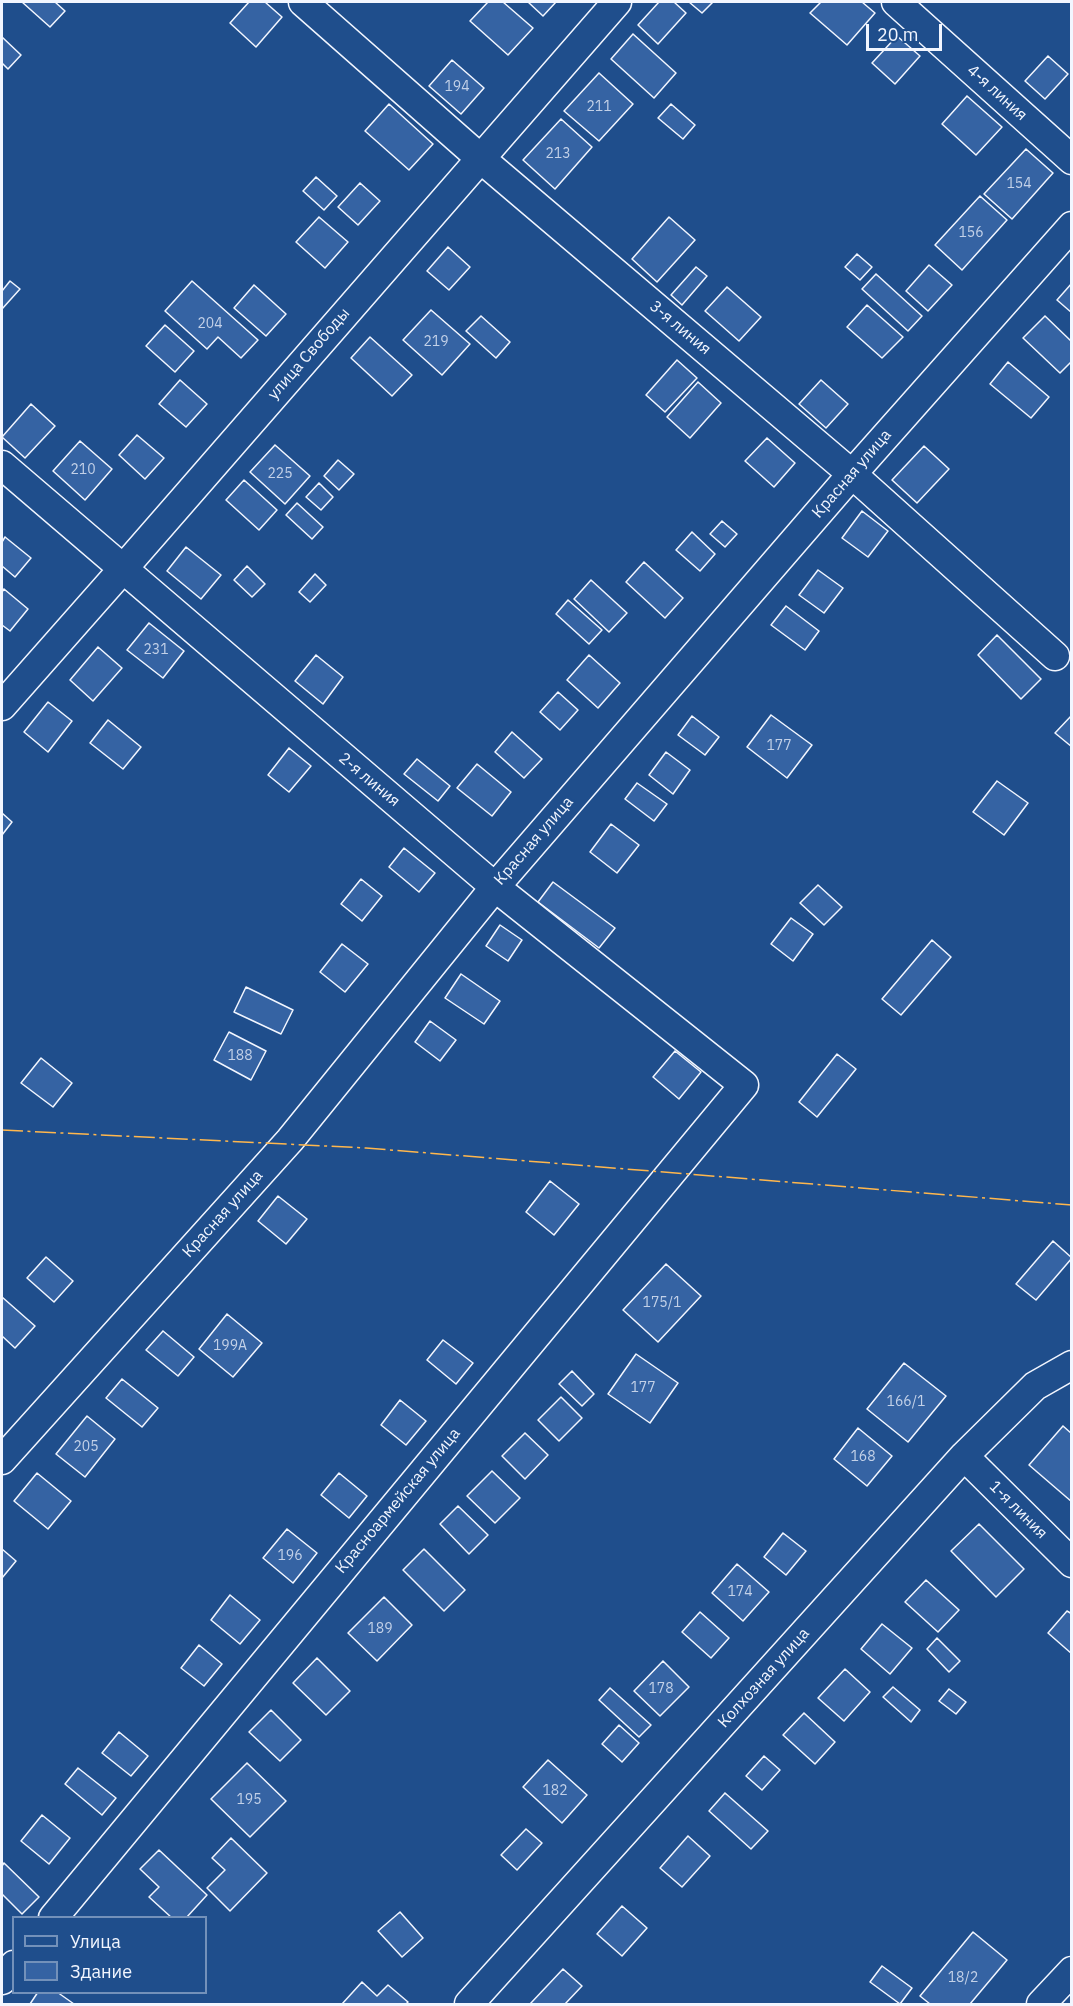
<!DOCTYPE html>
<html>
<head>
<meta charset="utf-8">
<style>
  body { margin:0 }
  #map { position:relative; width:1073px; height:2006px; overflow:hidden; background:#1f4e8c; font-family:"IBM Plex Sans",sans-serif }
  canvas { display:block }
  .frame { position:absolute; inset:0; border:3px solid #f2f6ff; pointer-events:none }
  .legend { position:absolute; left:12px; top:1916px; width:195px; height:78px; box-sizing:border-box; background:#1f4e8c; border:2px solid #7391ba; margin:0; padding:8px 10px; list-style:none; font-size:18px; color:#f2f6ff }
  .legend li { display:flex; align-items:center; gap:12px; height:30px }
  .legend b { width:30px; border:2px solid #7391ba }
  .scale { position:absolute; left:866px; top:24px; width:76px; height:27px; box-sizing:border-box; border:3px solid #f2f6ff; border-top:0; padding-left:8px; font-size:18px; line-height:21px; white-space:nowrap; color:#f2f6ff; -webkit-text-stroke:4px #1f4e8c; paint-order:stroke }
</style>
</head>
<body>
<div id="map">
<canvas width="1073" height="2006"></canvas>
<div class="frame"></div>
<ul class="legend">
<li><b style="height:8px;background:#1f4e8c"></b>Улица</li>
<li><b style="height:16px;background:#3563a3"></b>Здание</li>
</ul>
<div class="scale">20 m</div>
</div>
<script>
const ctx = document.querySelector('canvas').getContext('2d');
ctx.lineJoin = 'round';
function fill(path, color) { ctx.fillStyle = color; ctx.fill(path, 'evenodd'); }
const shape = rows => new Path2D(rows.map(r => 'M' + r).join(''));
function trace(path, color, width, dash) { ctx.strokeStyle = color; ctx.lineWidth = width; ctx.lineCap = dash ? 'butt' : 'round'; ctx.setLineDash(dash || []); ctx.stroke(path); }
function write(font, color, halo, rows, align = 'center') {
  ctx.font = font + ' "IBM Plex Sans",sans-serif'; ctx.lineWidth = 4.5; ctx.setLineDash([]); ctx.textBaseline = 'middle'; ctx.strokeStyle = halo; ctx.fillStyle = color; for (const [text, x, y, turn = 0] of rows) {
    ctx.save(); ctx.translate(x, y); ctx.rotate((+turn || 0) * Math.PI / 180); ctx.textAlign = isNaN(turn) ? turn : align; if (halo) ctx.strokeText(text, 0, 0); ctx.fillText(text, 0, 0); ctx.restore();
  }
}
const building = shape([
  [22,2,55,2,65,11,50,27,22,2],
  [249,2,265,2,282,17,256,47,230,23,249,2],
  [488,2,503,2,533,28,508,55,470,21,488,2],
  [528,2,556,2,543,16,528,2],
  [659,2,674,2,686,13,658,44,638,25,659,2],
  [689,2,713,2,702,13,689,2],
  [821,2,862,2,875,13,847,45,810,13,821,2],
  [633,34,676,73,654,98,611,59,633,34],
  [897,36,920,56,895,84,872,63,897,36],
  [2,37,21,55,8,69,2,63,2,37],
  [1048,56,1068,74,1045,99,1025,81,1048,56],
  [452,60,484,88,461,114,429,86,452,60],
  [599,73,633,104,599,141,564,111,599,73],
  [967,96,1002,127,976,155,942,124,967,96],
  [389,104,433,144,409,170,365,131,389,104],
  [671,104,695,125,683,139,658,118,671,104],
  [561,119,592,147,555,189,523,160,561,119],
  [1026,149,1053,173,1012,219,984,194,1026,149],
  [316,177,337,196,324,210,303,191,316,177],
  [360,183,380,201,358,225,338,207,360,183],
  [980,196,1007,220,962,270,935,245,980,196],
  [319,217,348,242,325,268,296,242,319,217],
  [669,217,695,240,657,282,632,259,669,217],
  [448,247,470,267,449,290,427,271,448,247],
  [857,254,872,267,860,280,845,267,857,254],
  [929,265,952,285,928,311,906,291,929,265],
  [696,267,707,276,682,305,671,295,696,267],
  [876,274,922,316,908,331,862,289,876,274],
  [10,281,20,289,2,309,2,291,10,281],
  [192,281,258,340,241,358,218,337,207,349,165,311,192,281],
  [1072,283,1072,313,1057,300,1072,283],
  [254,285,286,314,266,336,234,308,254,285],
  [727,287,761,317,739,341,705,311,727,287],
  [867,305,903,337,882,358,847,327,867,305],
  [431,310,470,344,442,375,403,340,431,310],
  [481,316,510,342,496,358,466,331,481,316],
  [1045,316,1072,342,1072,361,1060,373,1023,338,1045,316],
  [165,325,194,351,175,372,146,346,165,325],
  [370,337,412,375,392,396,351,358,370,337],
  [677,360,697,378,665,412,646,395,677,360],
  [1008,362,1049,397,1031,418,990,384,1008,362],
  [180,380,207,404,186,427,159,404,180,380],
  [821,380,848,404,826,428,799,404,821,380],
  [698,382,721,403,690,438,667,417,698,382],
  [31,404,55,426,25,458,2,437,31,404],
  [137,435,164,458,145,479,119,455,137,435],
  [767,438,795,463,774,487,745,461,767,438],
  [80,441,112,469,85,500,53,471,80,441],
  [275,445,310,476,285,504,250,472,275,445],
  [924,446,949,469,917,503,892,480,924,446],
  [338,460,354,474,339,490,324,476,338,460],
  [244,480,277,510,259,530,226,500,244,480],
  [319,483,333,497,321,510,306,497,319,483],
  [297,503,323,527,312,539,286,515,297,503],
  [862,511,888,531,868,557,842,538,862,511],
  [722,521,737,534,725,547,710,534,722,521],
  [692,532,715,554,700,571,676,550,692,532],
  [5,537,31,558,15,577,2,566,2,542,5,537],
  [186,547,221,575,201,599,167,571,186,547],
  [644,562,683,598,665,618,626,582,644,562],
  [247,566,265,584,252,597,234,580,247,566],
  [818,570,843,588,824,613,799,595,818,570],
  [315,574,326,585,310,602,299,592,315,574],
  [591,580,627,613,609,632,574,599,591,580],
  [4,589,28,609,10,631,2,625,2,592,4,589],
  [568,600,602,630,589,644,556,614,568,600],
  [786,606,819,631,805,650,771,625,786,606],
  [149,623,184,651,163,678,127,650,149,623],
  [997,635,1041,679,1021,699,978,655,997,635],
  [98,647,122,668,93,701,70,680,98,647],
  [316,655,343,677,323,704,295,681,316,655],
  [589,655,620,683,598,708,567,680,589,655],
  [558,692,578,710,560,730,540,712,558,692],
  [48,702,72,721,48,752,24,732,48,702],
  [771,715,812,745,787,778,747,747,771,715],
  [1072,715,1072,747,1055,733,1072,715],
  [692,716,719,737,705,755,678,735,692,716],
  [108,720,141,747,123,769,90,743,108,720],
  [512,732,542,759,524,778,495,752,512,732],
  [289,748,311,766,289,792,268,775,289,748],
  [666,752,690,770,673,794,649,775,666,752],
  [417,759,450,786,438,801,404,774,417,759],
  [477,764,511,792,492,816,457,788,477,764],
  [997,781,1028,803,1004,835,973,812,997,781],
  [637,783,667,804,654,821,625,799,637,783],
  [2,813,12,822,2,835,2,813],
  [611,824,639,845,617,873,590,852,611,824],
  [404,848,435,873,419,892,389,867,404,848],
  [361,879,382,896,362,921,341,904,361,879],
  [553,882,615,928,599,948,538,902,553,882],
  [818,885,842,907,824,925,800,903,818,885],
  [791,918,813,934,793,961,771,944,791,918],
  [500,925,522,940,508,961,486,946,500,925],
  [932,940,951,957,901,1015,882,999,932,940],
  [342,944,368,964,345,992,320,972,342,944],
  [461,974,500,1001,484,1024,445,998,461,974],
  [246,987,293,1010,281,1034,234,1012,246,987],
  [430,1021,456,1040,440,1061,415,1042,430,1021],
  [229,1032,266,1051,251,1080,214,1060,229,1032],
  [675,1051,701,1072,679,1099,653,1077,675,1051],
  [837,1054,856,1069,817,1117,799,1102,837,1054],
  [41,1058,72,1083,53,1107,21,1083,41,1058],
  [550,1181,579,1204,554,1235,526,1212,550,1181],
  [278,1196,307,1219,286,1244,258,1221,278,1196],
  [1053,1241,1072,1258,1036,1300,1016,1284,1053,1241],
  [46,1257,73,1281,54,1302,27,1278,46,1257],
  [666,1264,701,1296,658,1342,623,1310,666,1264],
  [2,1297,35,1326,15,1348,2,1336,2,1297],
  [227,1314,262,1343,233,1377,199,1349,227,1314],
  [163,1331,194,1357,178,1376,146,1350,163,1331],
  [443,1340,473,1363,456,1384,427,1360,443,1340],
  [636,1354,678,1383,650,1423,608,1394,636,1354],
  [904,1363,946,1396,908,1442,867,1409,904,1363],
  [572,1371,594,1394,582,1406,559,1384,572,1371],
  [122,1379,158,1408,142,1427,106,1398,122,1379],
  [561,1397,582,1418,559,1441,538,1420,561,1397],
  [400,1400,426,1421,406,1445,381,1425,400,1400],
  [87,1416,115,1439,85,1477,56,1454,87,1416],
  [1063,1426,1072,1434,1072,1502,1029,1465,1063,1426],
  [858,1428,892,1456,867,1486,834,1459,858,1428],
  [525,1433,548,1455,525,1479,502,1456,525,1433],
  [492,1471,520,1498,495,1523,467,1496,492,1471],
  [37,1473,71,1501,48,1529,14,1501,37,1473],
  [339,1473,367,1496,349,1518,321,1495,339,1473],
  [458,1506,488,1535,469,1554,440,1524,458,1506],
  [979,1524,1024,1569,996,1597,951,1551,979,1524],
  [287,1529,317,1553,293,1583,263,1558,287,1529],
  [783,1533,806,1551,786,1575,764,1557,783,1533],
  [2,1549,16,1561,2,1578,2,1549],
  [424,1549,465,1590,444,1611,403,1570,424,1549],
  [737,1564,769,1592,743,1621,712,1593,737,1564],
  [926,1580,959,1610,938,1632,905,1602,926,1580],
  [230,1595,260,1620,240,1644,211,1620,230,1595],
  [384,1597,412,1625,377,1661,348,1633,384,1597],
  [1067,1611,1072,1614,1072,1654,1048,1633,1067,1611],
  [700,1612,729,1638,711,1658,682,1632,700,1612],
  [882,1624,912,1648,890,1674,861,1649,882,1624],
  [937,1638,960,1661,949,1672,927,1649,937,1638],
  [199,1645,222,1664,204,1686,181,1668,199,1645],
  [317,1658,350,1691,326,1715,293,1683,317,1658],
  [663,1661,689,1687,660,1716,634,1691,663,1661],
  [845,1669,870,1692,844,1721,818,1698,845,1669],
  [893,1687,920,1710,911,1722,883,1697,893,1687],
  [610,1688,651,1725,639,1737,599,1700,610,1688],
  [949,1689,966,1702,956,1714,939,1701,949,1689],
  [271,1710,301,1740,280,1761,249,1732,271,1710],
  [804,1713,835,1742,815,1764,783,1735,804,1713],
  [619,1725,639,1743,622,1762,602,1744,619,1725],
  [119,1732,148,1756,131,1776,102,1753,119,1732],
  [764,1756,780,1770,762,1790,746,1776,764,1756],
  [548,1760,587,1795,562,1823,523,1787,548,1760],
  [247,1763,286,1801,250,1837,211,1799,247,1763],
  [78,1768,116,1798,102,1815,65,1784,78,1768],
  [725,1793,768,1831,751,1849,709,1811,725,1793],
  [42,1815,70,1838,49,1864,21,1841,42,1815],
  [526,1829,542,1843,517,1870,501,1855,526,1829],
  [688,1836,710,1856,682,1887,660,1868,688,1836],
  [231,1838,267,1873,230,1911,207,1888,225,1870,212,1858,231,1838],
  [159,1850,207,1895,186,1918,172,1918,149,1897,159,1887,140,1869,159,1850],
  [4,1863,39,1897,22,1914,2,1894,2,1866,4,1863],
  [622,1906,647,1928,622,1956,597,1934,622,1906],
  [400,1912,423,1938,402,1957,378,1931,400,1912],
  [973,1932,1007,1960,970,2004,930,2004,920,1996,973,1932],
  [882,1966,912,1988,900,2004,870,1982,882,1966],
  [563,1969,582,1986,565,2004,530,2004,563,1969],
  [362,1982,377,1996,388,1985,408,2002,406,2004,342,2004,362,1982],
  [38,1992,57,1992,74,2004,30,2004,38,1992]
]);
const minor = shape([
  [303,2,480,158,852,474,1055,656],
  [896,2,1072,160],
  [2,465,495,887,744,1085,53,1918],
  [2,706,122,570,617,2],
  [964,1456,1072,1563],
  [2,1460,290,1140,495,887,852,474,1072,226],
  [2,1980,14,1965],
  [469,2004,964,1456,1035,1386,1072,1365],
  [1041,2004,1072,1971]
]);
const power = shape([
  [2,1130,366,1148,1072,1205]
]);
const numberNames = [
  ["194",457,87],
  ["211",599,107],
  ["213",558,154],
  ["154",1019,184],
  ["156",971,233],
  ["204",210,324],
  ["219",436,342],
  ["210",83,470],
  ["225",280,474],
  ["231",156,650],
  ["177",779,746],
  ["188",240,1056],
  ["175/1",662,1303],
  ["199А",230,1346],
  ["177",643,1388],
  ["166/1",906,1402],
  ["205",86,1447],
  ["168",863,1457],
  ["196",290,1556],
  ["174",740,1592],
  ["189",380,1629],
  ["178",661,1689],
  ["182",555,1791],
  ["195",249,1800],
  ["18/2",963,1978]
];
const streetNames = [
  ["4-я линия",997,93,42],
  ["3-я линия",680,328,40],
  ["улица Свободы",309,354,-49],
  ["Красная улица",852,474,-49],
  ["2-я линия",369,780,40],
  ["Красная улица",534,841,-49],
  ["Красная улица",223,1214,-48],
  ["Красноармейская улица",398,1501,-50],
  ["1-я линия",1018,1510,45],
  ["Колхозная улица",764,1678,-48]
];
fill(building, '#3563a3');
trace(building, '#f2f6ff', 1.5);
trace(minor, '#f2f6ff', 31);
trace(minor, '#1f4e8c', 28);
trace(power, '#ffb74d', 1.5, [21, 4.5, 3, 4.5]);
write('14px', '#c3d1e8', null, numberNames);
write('16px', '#f2f6ff', '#1f4e8c', streetNames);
</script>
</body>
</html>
